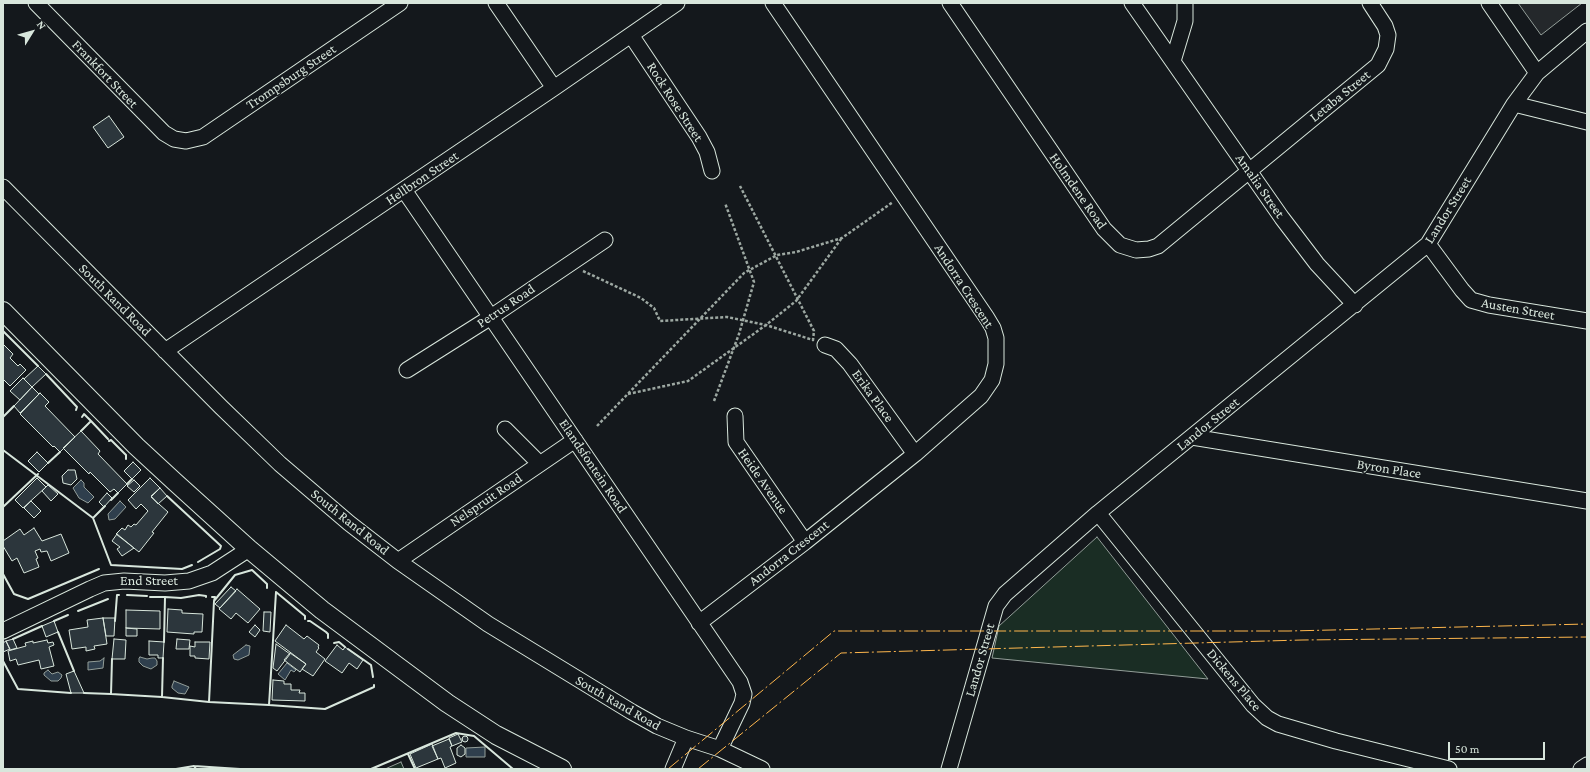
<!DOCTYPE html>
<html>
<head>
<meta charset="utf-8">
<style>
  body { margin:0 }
  #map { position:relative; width:1590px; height:772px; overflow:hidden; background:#14181c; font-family:"Crimson Pro",serif }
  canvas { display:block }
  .frame { position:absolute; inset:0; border:4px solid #d8e6dc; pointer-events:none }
  .north { position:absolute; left:12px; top:12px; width:40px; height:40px; -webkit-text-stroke:3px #14181c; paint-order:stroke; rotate:53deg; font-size:11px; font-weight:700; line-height:16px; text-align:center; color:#d8e6dc }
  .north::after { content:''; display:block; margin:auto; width:14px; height:18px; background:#d8e6dc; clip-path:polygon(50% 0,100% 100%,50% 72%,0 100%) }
  .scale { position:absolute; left:1448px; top:742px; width:97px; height:18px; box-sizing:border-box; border:2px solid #d8e6dc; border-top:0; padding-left:5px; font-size:12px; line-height:14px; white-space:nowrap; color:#d8e6dc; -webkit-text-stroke:3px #14181c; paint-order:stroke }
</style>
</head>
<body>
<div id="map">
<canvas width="1590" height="772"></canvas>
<div class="frame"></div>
<div class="north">N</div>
<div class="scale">50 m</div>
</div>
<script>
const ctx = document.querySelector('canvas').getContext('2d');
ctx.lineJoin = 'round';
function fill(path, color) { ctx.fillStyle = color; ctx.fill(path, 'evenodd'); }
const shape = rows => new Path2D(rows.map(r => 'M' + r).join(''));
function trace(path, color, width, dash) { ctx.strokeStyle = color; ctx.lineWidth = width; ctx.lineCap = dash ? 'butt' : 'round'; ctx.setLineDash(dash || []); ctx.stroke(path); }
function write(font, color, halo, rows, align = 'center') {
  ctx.font = font + ' "Crimson Pro",serif'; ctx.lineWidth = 3; ctx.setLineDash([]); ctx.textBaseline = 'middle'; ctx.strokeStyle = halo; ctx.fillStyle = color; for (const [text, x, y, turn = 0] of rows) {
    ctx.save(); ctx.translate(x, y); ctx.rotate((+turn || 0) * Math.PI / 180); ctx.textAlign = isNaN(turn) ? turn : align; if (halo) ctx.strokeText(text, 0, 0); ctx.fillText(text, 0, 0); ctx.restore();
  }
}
const green = shape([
  [1097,537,1208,679,992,658,999,626,1097,537],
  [401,762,404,769,385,769,401,762]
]);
const parking = shape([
  [1518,3,1582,3,1541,35,1518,3]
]);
const water = shape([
  [81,480,84,483,84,487,94,497,88,503,79,498,73,488,81,480],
  [120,501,126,507,115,519,109,520,108,514,120,501],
  [246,645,250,646,249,655,238,660,234,659,233,655,246,645],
  [140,657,147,659,152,658,155,658,157,661,157,665,151,669,143,666,139,662,139,658,140,657],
  [104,658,103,668,88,670,88,662,100,661,104,658],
  [287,663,296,670,294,672,291,670,285,680,278,674,287,663],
  [48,670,52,674,58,672,62,675,61,678,58,681,51,681,44,675,44,673,48,670],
  [174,681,189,687,185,694,178,693,172,688,172,686,174,681],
  [485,747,485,757,466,757,466,748,485,747]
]);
const building = shape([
  [109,116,124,137,108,148,93,127,109,116],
  [3,344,13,354,10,358,18,366,20,364,26,370,10,386,3,379,3,344],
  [38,366,46,374,32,387,24,379,38,366],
  [23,378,32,387,20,400,10,391,23,378],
  [32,387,39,394,20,413,14,406,32,387],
  [40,393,49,402,45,406,75,437,60,452,54,446,53,447,20,414,40,393],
  [81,431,100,451,98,454,127,484,118,493,114,489,110,492,90,472,89,474,63,448,81,431],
  [37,452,48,463,39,472,28,461,37,452],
  [133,462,141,470,132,479,124,471,133,462],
  [68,470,75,470,77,479,71,485,63,483,62,476,68,470],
  [37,478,46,487,23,508,15,500,37,478],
  [150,478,160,488,151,497,168,512,152,532,154,533,139,552,116,534,122,528,125,530,128,525,131,527,134,524,136,525,148,511,141,504,136,509,128,500,150,478],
  [134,480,140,486,134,492,127,486,134,480],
  [48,485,58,494,51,501,42,491,48,485],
  [160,488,167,496,158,504,151,496,160,488],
  [107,493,112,498,104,507,99,502,107,493],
  [31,501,41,511,34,518,24,508,31,501],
  [34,528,42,541,61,534,69,553,51,561,47,551,41,552,40,549,35,551,38,558,36,559,39,567,24,573,17,558,12,561,3,546,3,541,20,529,24,535,34,528],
  [117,534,134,548,122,556,117,549,120,547,112,541,117,534],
  [231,587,236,591,220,608,215,604,231,587],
  [237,589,260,609,248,623,236,613,231,619,219,609,237,589],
  [168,609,182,610,182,613,203,614,202,632,194,632,194,634,167,632,168,609],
  [126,610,160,611,160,629,126,628,126,610],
  [264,612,271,612,270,632,263,631,264,612],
  [103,618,107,644,94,646,95,649,86,651,86,647,72,649,69,630,88,627,87,620,103,618],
  [103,618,115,618,114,636,106,636,103,618],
  [54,621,58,632,46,637,42,626,54,621],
  [255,625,260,630,255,637,249,632,255,625],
  [286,625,304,639,307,636,319,645,318,647,319,648,316,652,325,659,313,676,302,669,306,664,275,641,286,625],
  [126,628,137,629,137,636,126,636,126,628],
  [13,639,17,648,10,650,6,641,13,639],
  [114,639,126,640,125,659,112,659,114,639],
  [177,639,190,640,189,649,176,649,177,639],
  [47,640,48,643,53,642,54,645,49,647,54,666,41,669,39,660,18,665,16,659,10,661,8,651,26,646,25,643,33,641,33,643,47,640],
  [6,641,10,649,3,652,3,643,6,641],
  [149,641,164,642,163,658,158,658,158,655,149,655,149,641],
  [195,642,210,642,209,659,195,658,195,656,190,656,190,646,195,647,195,642],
  [276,644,290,654,277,671,273,668,276,644],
  [337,645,343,650,345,647,363,660,357,669,349,663,342,673,325,661,337,645],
  [290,653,306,664,300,672,284,660,290,653],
  [74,671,84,693,71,693,66,674,74,671],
  [273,680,284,681,284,684,291,684,291,690,300,690,299,693,305,693,305,701,272,700,273,680],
  [458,734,462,742,452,746,449,738,458,734],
  '462 739a3 3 0 1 1 6 0a3 3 0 1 1-6 0Z',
  [449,739,452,746,450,747,456,763,445,768,441,758,438,759,432,746,449,739],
  [432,744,438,759,416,768,410,754,432,744],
  [461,745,465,748,465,754,461,757,457,755,457,748,461,745]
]);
const path = shape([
  [583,271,641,298,654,308,660,321,727,317,766,325,813,340,814,331,740,186],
  [628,394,688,381,766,325,796,301,841,239],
  [714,401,739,334,754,282,725,203],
  [597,426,744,273,777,255,796,252,842,238,893,202]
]);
const minor = shape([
  [36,3,164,133,174,139,186,141,203,137,400,3],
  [496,3,554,88],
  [950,3,1104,229,1120,245,1136,250,1149,249,1158,246,1378,65,1386,49,1388,35,1385,26,1370,3],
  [1132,3,1282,218,1317,264,1355,305],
  [1489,3,1537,73],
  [631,35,699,137,707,152,712,171],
  [1173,61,1185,21,1185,3],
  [1514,104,1587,122],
  [3,187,221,407,280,464,349,523,398,561,488,624,632,712,657,726,686,738,720,749,762,769],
  [404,190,740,682,744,694,742,703,720,749],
  [1428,244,1462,290,1471,300,1489,305,1587,321],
  [825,345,836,349,850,364,915,454],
  [165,351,554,88,677,3],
  [407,370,491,317,605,240],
  [735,416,736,442,805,542],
  [505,429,540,464],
  [1192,437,1587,501],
  [1098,513,1253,705,1267,718,1278,724,1336,741,1449,769],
  [398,561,575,440],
  [699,623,805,542,915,454,981,396,992,380,996,364,996,338,993,328,987,318,773,3],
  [3,631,90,589,104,583,124,581,165,583,189,581,212,573,249,549],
  [673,769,686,738],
  [949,769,996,606,1005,594,1098,513,1428,244,1514,104,1537,73,1587,31],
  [1581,769,1587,765]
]);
const major = shape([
  [3,311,136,446,175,482,249,549,322,610,447,703,496,735,562,769]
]);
const wall = shape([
  [3,331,38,366],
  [46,374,77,407,76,410],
  [3,417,14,406],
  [82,417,84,414,91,421],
  [81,431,91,421,108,439],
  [109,441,111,440,126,455,126,459],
  [3,450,93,518],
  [48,463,60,452],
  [127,484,132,479],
  [167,496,221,546,220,549,198,562],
  [111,500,118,493],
  [105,506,93,518,111,565,182,569,192,565],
  [3,507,38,474],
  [3,574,14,594,28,599,99,569],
  [267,588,267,584,252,570,235,575,214,601,209,702,269,705],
  [127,595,147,596],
  [150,597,165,597],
  [212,597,215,597,214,601],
  [78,611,108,599],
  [305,619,305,616,276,592,269,705,325,709,374,687,374,685],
  [54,621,68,615],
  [115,621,117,595,119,595],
  [308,621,310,621,326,632,328,634,328,638],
  [58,632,74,671],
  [13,639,42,626],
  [164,642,165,597,181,598,199,595,206,596,206,597],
  [334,643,339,642,345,647],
  [348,649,371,665,373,677],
  [163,658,162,697,209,702],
  [112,659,111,694,162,697],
  [3,661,18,689,71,693],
  [84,693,111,694],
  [408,754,415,769],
  [176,769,194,766],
  [196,769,194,766,240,769],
  [371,769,456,733,474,736,513,769]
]);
const power = shape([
  [668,769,834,631,1289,631,1587,624],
  [698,769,841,653,1302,640,1587,637]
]);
const streetNames = [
  ["Frankfort Street",105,74,46],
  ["Trompsburg Street",291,77,-34],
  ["Letaba Street",1340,96,-39],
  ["Rock Rose Street",675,102,57],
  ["Hellbron Street",422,178,-34],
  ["Amalia Street",1260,186,55],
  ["Holmdene Road",1078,191,55],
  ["Landor Street",1448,210,-58],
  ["Andorra Crescent",964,286,57],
  ["South Rand Road",115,300,45],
  ["Petrus Road",506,306,-34],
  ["Austen Street",1518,309,10],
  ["Erika Place",873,396,54],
  ["Landor Street",1208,424,-39],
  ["Elandsfontein Road",593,466,56],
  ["Byron Place",1389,469,9],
  ["Heide Avenue",763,481,55],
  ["Nelspruit Road",486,500,-34],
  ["South Rand Road",350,522,39],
  ["Andorra Crescent",789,553,-38],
  ["End Street",149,581],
  ["Landor Street",980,660,-74],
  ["Dickens Place",1234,680,50],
  ["South Rand Road",618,703,30]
];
fill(green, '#1a2d24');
trace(green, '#939e99', 1);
fill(parking, '#24282b');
trace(parking, '#939e99', 1);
fill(water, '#2f3f4d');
trace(water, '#939e99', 1);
fill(building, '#2c363c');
trace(building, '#d8e6dc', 1);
trace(minor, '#d8e6dc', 17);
trace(major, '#d8e6dc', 20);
trace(path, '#9da8a2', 2.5, [3, 2]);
trace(minor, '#14181c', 15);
trace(major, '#14181c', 18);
trace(wall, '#d8e6dc', 2);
trace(power, '#ffb74d', 1, [14, 3, 2, 3]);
write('14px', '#d8e6dc', '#14181c', streetNames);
</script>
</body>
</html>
